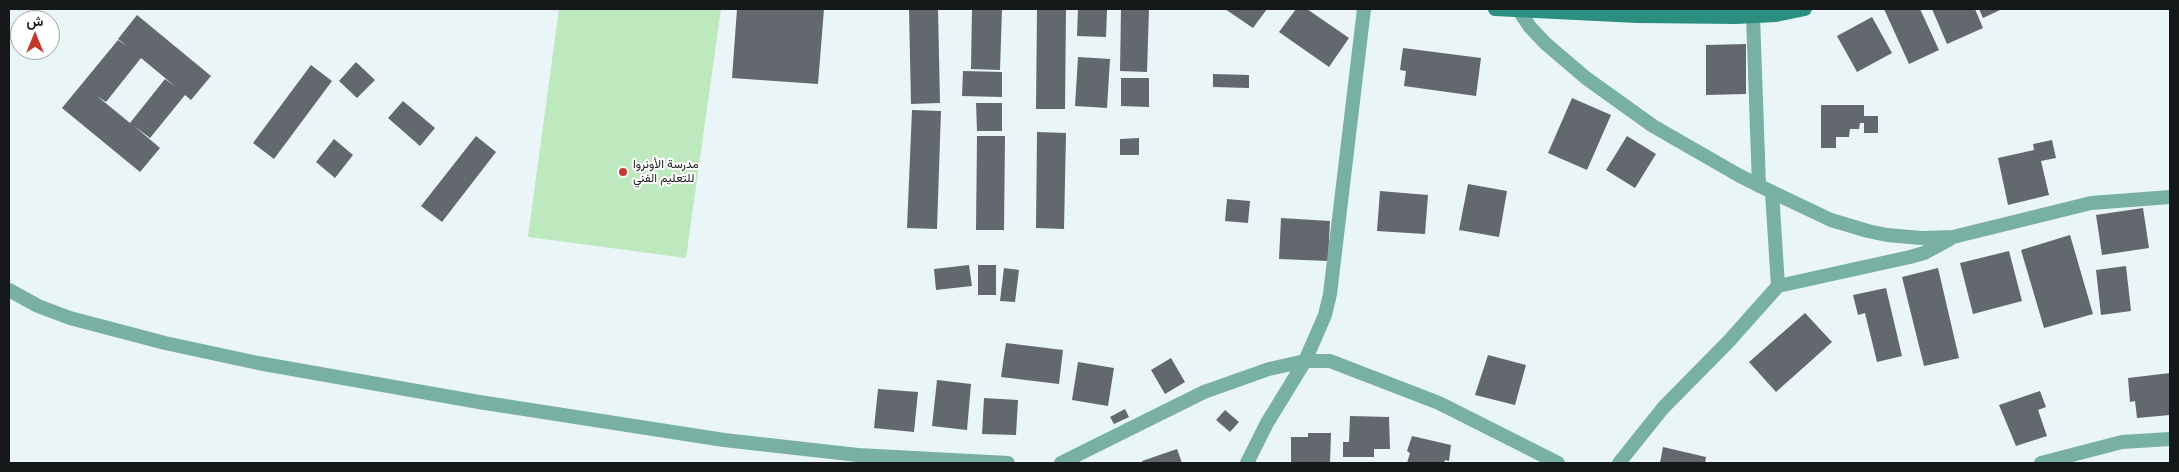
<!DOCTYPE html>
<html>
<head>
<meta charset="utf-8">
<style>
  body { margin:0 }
  #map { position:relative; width:2179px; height:472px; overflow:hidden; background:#eaf5f8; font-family:"Noto Sans",Vazirmatn,sans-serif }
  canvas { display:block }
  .frame { position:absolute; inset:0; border:10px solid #151819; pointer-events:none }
  .north { position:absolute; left:10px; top:10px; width:50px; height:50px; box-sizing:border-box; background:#fff; border:1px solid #a1a3a3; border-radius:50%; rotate:0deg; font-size:14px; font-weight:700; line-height:20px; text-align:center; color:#151819 }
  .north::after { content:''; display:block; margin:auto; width:18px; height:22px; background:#c6392a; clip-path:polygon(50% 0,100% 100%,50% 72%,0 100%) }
</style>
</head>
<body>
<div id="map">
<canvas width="2179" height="472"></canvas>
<div class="frame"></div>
<div class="north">ش</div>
</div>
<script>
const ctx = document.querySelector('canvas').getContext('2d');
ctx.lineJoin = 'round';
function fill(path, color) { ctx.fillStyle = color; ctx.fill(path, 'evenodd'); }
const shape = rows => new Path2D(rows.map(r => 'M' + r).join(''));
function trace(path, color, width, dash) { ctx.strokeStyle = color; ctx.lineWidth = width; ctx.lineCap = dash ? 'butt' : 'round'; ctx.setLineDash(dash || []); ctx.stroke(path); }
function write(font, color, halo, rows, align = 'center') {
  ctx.font = font + ' "Noto Sans",Vazirmatn,sans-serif'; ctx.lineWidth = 4; ctx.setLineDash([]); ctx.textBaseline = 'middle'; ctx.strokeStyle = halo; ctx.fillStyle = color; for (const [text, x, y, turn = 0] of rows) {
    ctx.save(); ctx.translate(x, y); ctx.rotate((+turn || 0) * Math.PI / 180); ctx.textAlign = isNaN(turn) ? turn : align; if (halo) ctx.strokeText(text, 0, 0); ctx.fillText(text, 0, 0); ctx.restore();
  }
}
const green = shape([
  [559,9,721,9,686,258,528,237]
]);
const building = shape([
  [737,9,824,9,818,84,732,78],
  [909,9,938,9,940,103,911,104],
  [972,9,1002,9,1000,70,971,69],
  [1037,9,1066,9,1065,109,1036,109],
  [1078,9,1107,9,1106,37,1077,36],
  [1121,9,1149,9,1147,72,1120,71],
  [1225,9,1267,9,1253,28],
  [1296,9,1307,9,1349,38,1329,67,1279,32],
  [1884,9,1920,9,1939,50,1909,64],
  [1932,9,1975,9,1983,28,1947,44],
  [1979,9,2002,9,1983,18],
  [137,15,211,76,191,100,185,95,150,138,133,125,160,148,140,172,62,108,118,40,127,46,118,39],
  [141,58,176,87,165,79,130,123,97,96,106,102],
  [1872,17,1892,53,1857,72,1837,36],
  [1746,44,1746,94,1706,95,1706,45],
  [1403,48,1481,58,1476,96,1404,86,1406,71,1400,70],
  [1078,57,1110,59,1107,108,1075,106],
  [356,62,375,80,357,98,339,81],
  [311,65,332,81,274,159,253,143],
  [963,71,1002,72,1002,97,962,96],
  [1213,74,1249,75,1249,88,1213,87],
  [1121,78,1149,78,1149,107,1121,106],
  [1572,98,1611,115,1587,170,1548,153],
  [403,101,435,128,420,146,388,118],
  [976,103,1002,103,1002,131,977,131],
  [1821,105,1864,105,1864,116,1878,116,1878,133,1864,133,1864,123,1860,123,1859,129,1850,129,1849,137,1836,137,1836,148,1821,148],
  [912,110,941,111,937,229,907,228],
  [1037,132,1066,133,1064,229,1036,228],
  [476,136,496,152,442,222,421,206],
  [977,136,1005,136,1004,230,976,230],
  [1627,136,1656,154,1635,188,1606,170],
  [1139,138,1139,155,1120,155,1120,139],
  [334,139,353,155,335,178,316,162],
  [2052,140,2056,158,2041,161,2049,195,2008,205,1998,158,2034,150,2033,144],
  [1468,184,1507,191,1499,237,1459,230],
  [1380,191,1428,195,1425,234,1377,231],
  [1227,199,1250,201,1248,223,1225,221],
  [2143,208,2149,248,2102,255,2096,215],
  [1281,218,1330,221,1328,261,1279,259],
  [2070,235,2093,314,2044,328,2021,250],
  [2009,251,2022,301,1973,314,1960,263],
  [969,265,972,286,936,290,934,269],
  [978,265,996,265,996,295,978,295],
  [2126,266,2131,311,2101,315,2096,270],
  [1004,268,1019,270,1015,302,1000,301],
  [1938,268,1959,358,1924,366,1902,277],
  [1886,288,1902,356,1877,362,1865,313,1858,315,1853,295],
  [1805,313,1832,342,1776,392,1749,362],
  [1006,343,1063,350,1059,384,1001,377],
  [1488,355,1526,365,1515,405,1475,395],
  [1171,358,1185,382,1165,394,1151,370],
  [1078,362,1114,368,1108,406,1072,400],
  [2170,373,2170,415,2137,418,2135,401,2130,402,2128,378],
  [937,380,971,384,967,430,932,426],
  [878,389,918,392,914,432,874,428],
  [2040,391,2046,407,2038,410,2047,436,2016,446,1999,405],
  [984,398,1018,400,1016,435,982,434],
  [1125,409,1129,417,1114,424,1110,417],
  [1225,410,1239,422,1230,432,1216,420],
  [1350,416,1389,417,1390,449,1374,449,1374,457,1343,457,1343,442,1349,442],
  [1308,433,1331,433,1330,463,1291,463,1291,437,1308,437],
  [1412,436,1451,445,1449,461,1445,460,1444,463,1407,463,1410,453,1407,451],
  [1663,447,1706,457,1705,463,1660,463],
  [1177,449,1182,463,1143,463,1142,461]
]);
const minor = shape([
  [1518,9,1530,27,1545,43,1586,78,1653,126,1740,176,1772,192,1831,220,1868,231,1887,235,1921,238,1953,237,2091,203,2170,197],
  [1753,16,1759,186],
  [1778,286,1910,257,1924,253,1950,239],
  [9,290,38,306,70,318,165,343,258,363,479,402,724,440,858,455,1008,463],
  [1061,463,1204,392,1269,369,1305,361,1330,361,1439,403,1558,463],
  [1247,463,1267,423,1305,361,1325,315,1330,294,1364,9],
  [1619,463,1663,408,1729,341,1778,286,1772,192],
  [2041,463,2122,442,2170,439]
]);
const secondary = shape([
  [1495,9,1637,16,1736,17,1776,15,1805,9]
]);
const markers = [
  [623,172,5,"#c6392a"]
];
const poiNames = [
  ["مدرسة الأونروا",633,165],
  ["للتعليم الفني",633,179]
];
fill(green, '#bee8be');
fill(building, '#62686e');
trace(minor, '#78b0a4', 14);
trace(secondary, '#2c8e7f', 14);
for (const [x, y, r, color] of markers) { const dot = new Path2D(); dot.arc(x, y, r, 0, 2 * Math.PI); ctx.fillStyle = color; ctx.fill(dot); trace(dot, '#fff', 2); }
write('12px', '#151819', '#fff', poiNames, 'left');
</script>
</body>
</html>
